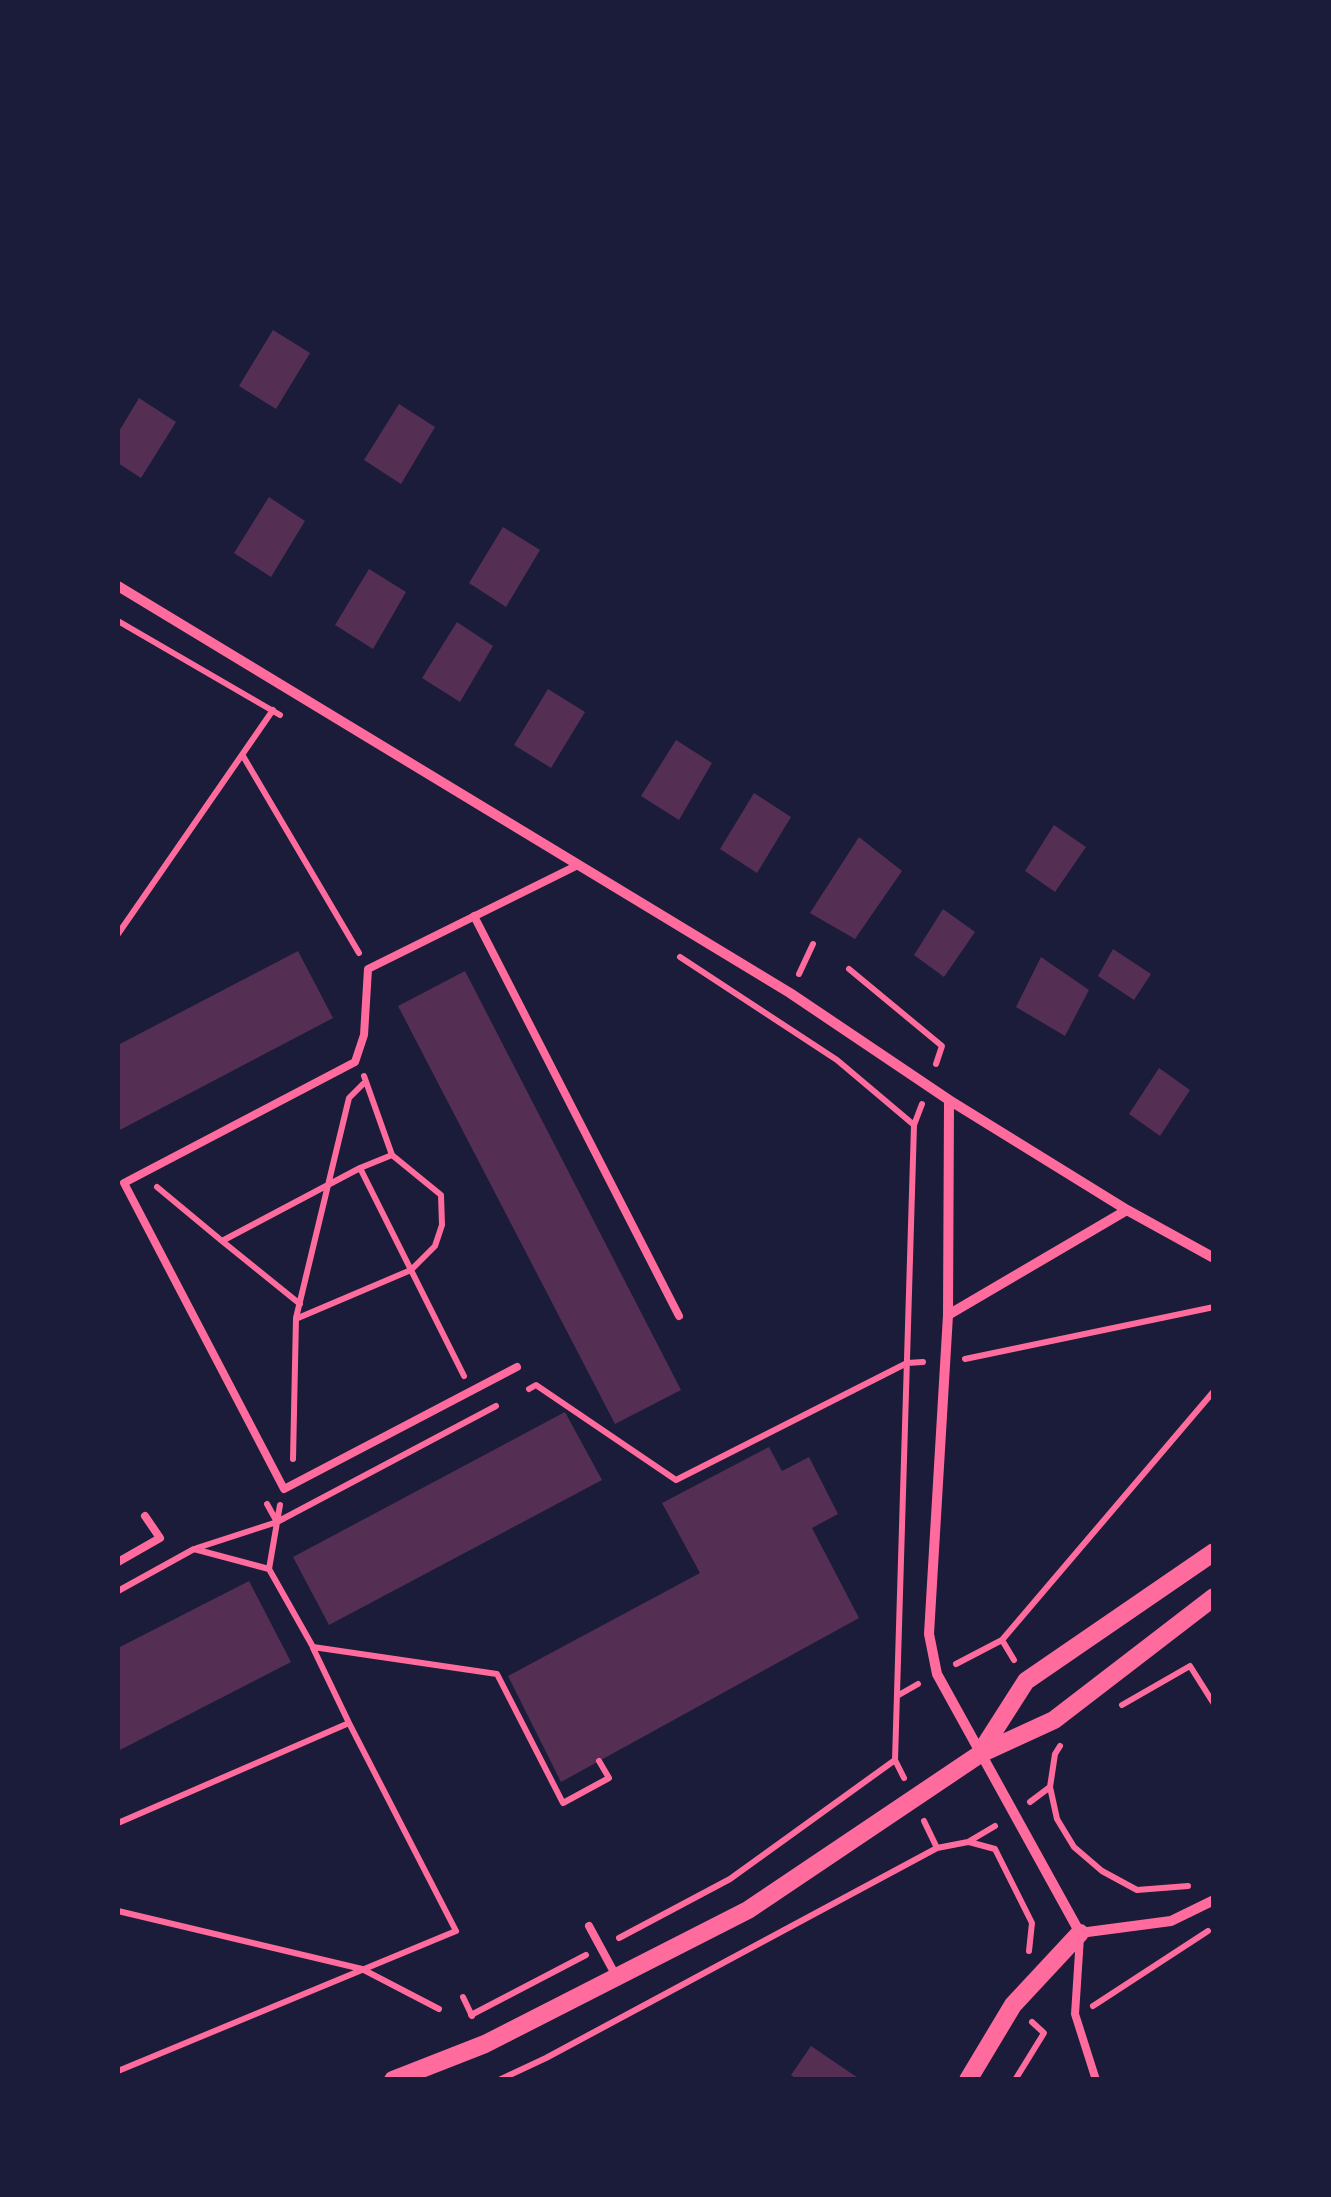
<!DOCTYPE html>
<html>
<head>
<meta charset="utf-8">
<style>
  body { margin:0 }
  #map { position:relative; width:1331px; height:2197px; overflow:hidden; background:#1b1b3a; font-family:Barlow,sans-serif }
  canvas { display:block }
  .frame { position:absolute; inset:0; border:120px solid #1b1b3a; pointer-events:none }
</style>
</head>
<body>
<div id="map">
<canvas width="1331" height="2197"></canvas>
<div class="frame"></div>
</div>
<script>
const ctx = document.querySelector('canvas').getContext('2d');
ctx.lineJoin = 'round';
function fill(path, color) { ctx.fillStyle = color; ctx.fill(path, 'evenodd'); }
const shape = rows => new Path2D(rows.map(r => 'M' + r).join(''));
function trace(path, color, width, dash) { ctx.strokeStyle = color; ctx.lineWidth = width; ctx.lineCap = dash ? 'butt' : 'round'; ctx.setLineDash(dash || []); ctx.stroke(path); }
const building = shape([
  [273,330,310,353,276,409,239,386],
  [139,398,176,422,141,478,118,463,118,433],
  [399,404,435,427,401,484,364,460],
  [269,497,305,521,271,577,234,553],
  [503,527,540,550,506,607,469,583],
  [369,569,406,592,373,649,335,625],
  [457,622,493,646,460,702,422,678],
  [548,689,585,712,551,768,514,745],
  [676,740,712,763,679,820,641,796],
  [754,793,791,817,757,873,720,849],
  [1054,825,1086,847,1055,892,1025,871],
  [859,837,902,871,855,939,810,913],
  [943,909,975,932,944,977,914,955],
  [1113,949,1151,974,1134,1000,1098,976],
  [298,951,333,1018,118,1131,118,1045],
  [1041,957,1089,990,1065,1036,1016,1007],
  [465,971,681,1390,615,1424,398,1006],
  [1159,1068,1190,1090,1160,1136,1129,1114],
  [565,1412,602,1480,329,1625,293,1557],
  [769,1447,782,1471,809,1457,838,1514,812,1528,859,1618,561,1782,508,1676,700,1573,662,1503],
  [249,1581,291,1662,118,1751,118,1648],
  [811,2046,861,2080,798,2080,791,2075]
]);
const path = shape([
  [118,621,280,715],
  [243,756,359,953],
  [118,934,273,710],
  [680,957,837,1060,914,1125],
  [849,969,942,1046,936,1064],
  [799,974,813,944],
  [364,1076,392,1155,441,1195,442,1225,435,1246,411,1270,464,1376],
  [157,1187,222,1241],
  [300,1304,222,1241,360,1168],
  [298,1318,411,1270,360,1168,392,1155],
  [965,1359,1214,1307],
  [529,1389,536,1385,676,1480,907,1363,923,1362],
  [293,1459,296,1318,349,1098,363,1084],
  [267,1504,277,1522,496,1406],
  [197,1548,277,1522],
  [269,1569,280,1505],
  [118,1591,194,1549,269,1569,313,1647,497,1674,563,1803,609,1778,599,1761],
  [1002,1640,1014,1660],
  [313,1648,349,1723],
  [956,1664,1002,1640,1214,1391],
  [897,1696,918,1684],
  [1122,1705,1190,1666,1214,1704],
  [904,1778,895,1760,914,1125,922,1104],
  [1050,1787,1057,1819,1074,1847,1102,1871,1137,1890,1188,1886],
  [1030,1802,1050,1787,1055,1754,1060,1746],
  [924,1821,937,1848,968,1842,995,1826],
  [118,1823,349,1723,456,1931,118,2071],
  [969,1842,995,1849,1032,1923,1029,1951],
  [118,1911,362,1969,439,2009],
  [619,1938,730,1879,895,1760],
  [463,1997,472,2016],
  [1093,2006,1208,1931],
  [471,2015,586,1955],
  [499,2080,546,2058,937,1848],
  [1015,2080,1044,2033,1032,2022]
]);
const service = shape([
  [474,916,679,1316],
  [517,1367,284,1489,124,1183,355,1062,364,1035,368,969,578,865],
  [118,1562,160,1538,145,1516],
  [589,1926,615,1974],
  [1080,1937,1075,2014,1096,2080]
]);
const minor = shape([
  [118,586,790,993,949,1100,948,1315,929,1634,937,1674,1080,1933,1171,1921,1214,1900],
  [949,1100,1127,1210,1214,1258],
  [948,1315,1127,1210]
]);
const tertiary = shape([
  [980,1753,1026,1681,1214,1552],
  [393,2080,485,2044,748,1910,980,1754,1054,1720,1214,1597],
  [968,2080,1013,2005,1080,1933]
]);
fill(building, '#542f53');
trace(path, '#ff6b9d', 6);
trace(service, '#ff6b9d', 8);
trace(minor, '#ff6b9d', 10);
trace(tertiary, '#ff6b9d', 18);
</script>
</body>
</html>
